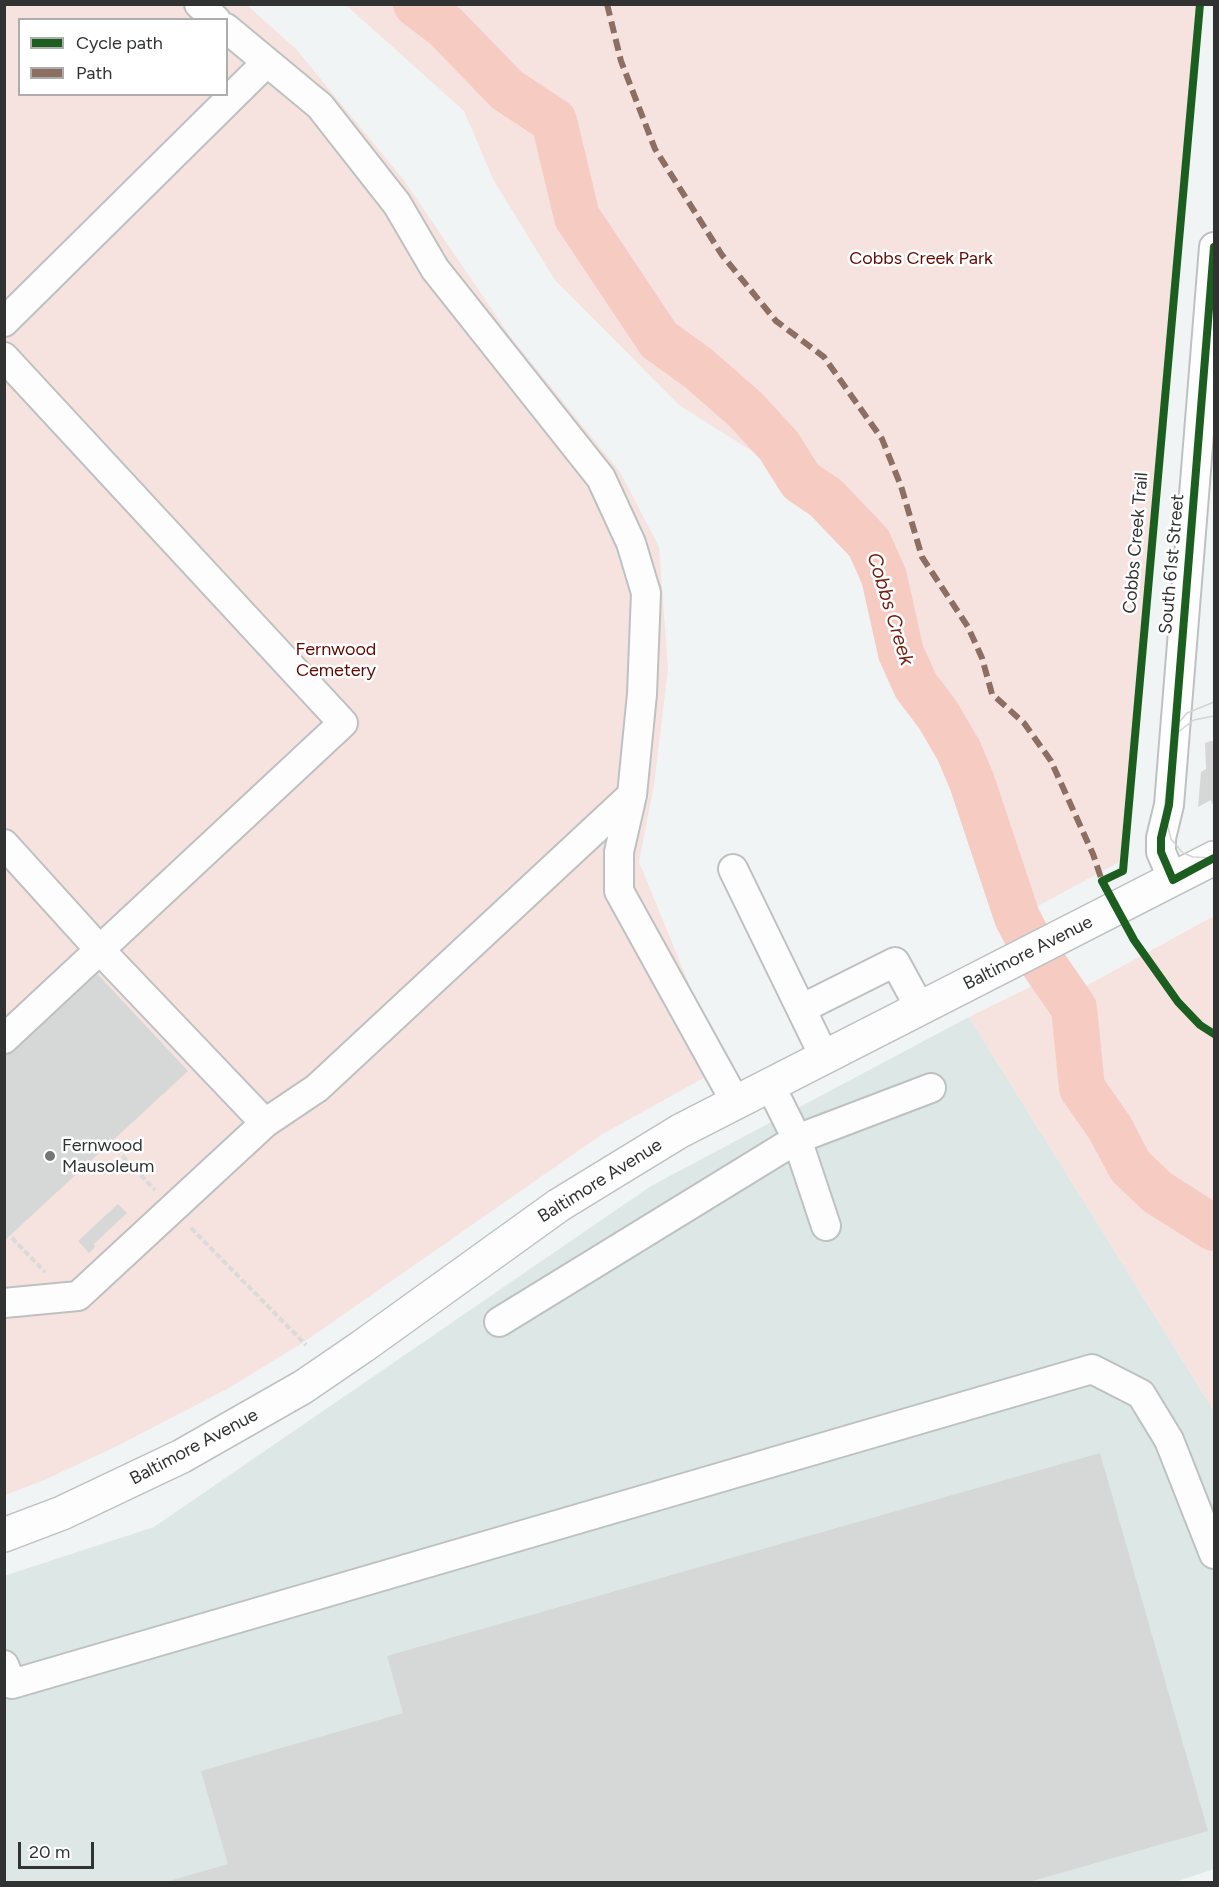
<!DOCTYPE html>
<html>
<head>
<meta charset="utf-8">
<style>
  body { margin:0 }
  #map { position:relative; width:1219px; height:1887px; overflow:hidden; background:#f0f4f4; font-family:Figtree,sans-serif }
  canvas { display:block }
  .frame { position:absolute; inset:0; border:6px solid #313333; pointer-events:none }
  .legend { position:absolute; left:18px; top:18px; width:210px; height:78px; box-sizing:border-box; background:#fff; border:2px solid #adadad; margin:0; padding:8px 10px; list-style:none; font-size:18px; color:#313333 }
  .legend li { display:flex; align-items:center; gap:12px; height:30px }
  .legend b { width:30px; border:2px solid #adadad }
  .scale { position:absolute; left:18px; top:1842px; width:76px; height:27px; box-sizing:border-box; border:3px solid #313333; border-top:0; padding-left:8px; font-size:18px; line-height:21px; white-space:nowrap; color:#313333; -webkit-text-stroke:4px #fff; paint-order:stroke }
</style>
</head>
<body>
<div id="map">
<canvas width="1219" height="1887"></canvas>
<div class="frame"></div>
<ul class="legend">
<li><b style="height:8px;background:#1b5e20"></b>Cycle path</li>
<li><b style="height:8px;background:#8d6e63"></b>Path</li>
</ul>
<div class="scale">20 m</div>
</div>
<script>
const ctx = document.querySelector('canvas').getContext('2d');
ctx.lineJoin = 'round';
function fill(path, color) { ctx.fillStyle = color; ctx.fill(path, 'evenodd'); }
const shape = rows => new Path2D(rows.map(r => 'M' + r).join(''));
function trace(path, color, width, dash) { ctx.strokeStyle = color; ctx.lineWidth = width; ctx.lineCap = dash ? 'butt' : 'round'; ctx.setLineDash(dash || []); ctx.stroke(path); }
function write(font, color, halo, rows, align = 'center') {
  ctx.font = font + ' Figtree,sans-serif'; ctx.lineWidth = 5; ctx.setLineDash([]); ctx.textBaseline = 'middle'; ctx.strokeStyle = halo; ctx.fillStyle = color; for (const [text, x, y, turn = 0] of rows) {
    ctx.save(); ctx.translate(x, y); ctx.rotate((+turn || 0) * Math.PI / 180); ctx.textAlign = isNaN(turn) ? turn : align; if (halo) ctx.strokeText(text, 0, 0); ctx.fillText(text, 0, 0); ctx.restore();
  }
}
const built = shape([
  [969,1017,1214,1411,1214,1869,1175,1882,5,1882,4,1576,154,1527,651,1186]
]);
const green = shape([
  [5,5,247,5,296,49,403,179,510,336,620,472,659,547,668,669,654,785,639,862,707,1028,709,1075,601,1135,304,1342,227,1389,117,1446,42,1481,5,1495],
  [20,20,226,20,226,94,20,94],
  [346,5,1198,5,1121,861,1016,918,972,782,959,751,938,715,916,686,901,653,884,577,869,543,826,498,679,405,555,280,494,181,464,111],
  [1214,916,1214,1411,969,1017,1042,981,1052,993,1064,998]
]);
const river = shape([
  [416,4,446,27,507,90,554,121,577,217,659,340,698,368,745,409,779,446,801,481,826,498,869,543,884,577,901,653,916,686,938,715,959,751,972,782,1017,917,1034,950,1074,1008,1082,1088,1110,1128,1130,1166,1157,1192,1214,1228]
]);
const building = shape([
  [1210,741,1214,741,1214,803,1212,804,1211,800,1198,807,1201,772,1206,769,1205,743],
  [89,965,188,1071,4,1241,4,1043],
  [118,1204,127,1213,94,1244,95,1247,89,1253,78,1241],
  [1100,1453,1208,1831,1029,1882,166,1882,228,1864,201,1771,403,1713,387,1656]
]);
const path = shape([
  [1210,1031,1214,1027],
  [116,1149,155,1190],
  [191,1228,306,1345],
  [12,1238,45,1272]
]);
const minor = shape([
  [199,4,216,20],
  [226,28,320,106,397,204,435,269,601,478,631,543,646,593,642,694,632,795,619,852,619,891,735,1101],
  [4,322,266,63],
  [4,357,343,723,4,1039],
  [4,844,100,950,265,1123,78,1296,4,1303],
  [733,869,824,1056],
  [1173,880,1161,852,1161,838,1169,805,1214,247],
  [801,1009,895,962,920,1008],
  [770,1085,797,1139,931,1088],
  [265,1123,317,1088,632,795],
  [499,1322,797,1139,826,1226],
  [4,1665,12,1684,1092,1369,1141,1394,1169,1440,1214,1554]
]);
const major = shape([
  [4,1535,62,1513,182,1456,303,1387,363,1346,559,1205,680,1131,1214,858]
]);
const tram = shape([
  [1214,702,1187,713,1174,728,1164,811,1171,839,1183,853,1193,857,1214,858],
  [1178,732,1194,720,1214,716]
]);
const quiet = shape([
  [607,4,621,61,655,149,722,255,776,321,824,357,882,439,901,486,922,557,968,627,982,658,992,694,1024,723,1051,761,1093,854,1102,881]
]);
const cycleway = shape([
  [1200,4,1123,871,1102,881,1134,940,1178,1002,1200,1025,1214,1034],
  [1214,247,1169,805,1161,838,1161,852,1173,880,1214,858]
]);
const markers = [
  [50,1156,6,"#747777"]
];
const parkNames = [
  ["Cobbs Creek Park",921,259],
  ["Fernwood",336,650],
  ["Cemetery",336,671]
];
const streetNames = [
  ["Cobbs Creek Trail",1136,543,-85],
  ["South 61st Street",1172,564,-85],
  ["Baltimore Avenue",1028,953,-27],
  ["Baltimore Avenue",600,1181,-32],
  ["Baltimore Avenue",194,1447,-28]
];
const poiNames = [
  ["Fernwood",62,1146],
  ["Mausoleum",62,1167]
];
const waterNames = [
  ["Cobbs Creek",890,609,73]
];
fill(built, '#dce7e6');
fill(green, '#f6e3df');
trace(river, '#f6cbc2', 46);
fill(building, '#d6d8d8');
trace(minor, '#bec1c1', 32);
trace(major, '#bec1c1', 36);
trace(path, '#d9dada', 4, [6, 3]);
trace(minor, '#fdfdfd', 28);
trace(major, '#fdfdfd', 33);
trace(tram, '#d2d4d4', 1.5);
trace(quiet, '#8d6e63', 6, [12, 6]);
trace(cycleway, '#1b5e20', 8);
for (const [x, y, r, color] of markers) { const dot = new Path2D(); dot.arc(x, y, r, 0, 2 * Math.PI); ctx.fillStyle = color; ctx.fill(dot); trace(dot, '#fff', 2); }
write('18px', '#640801', '#fff', parkNames);
write('18px', '#313333', '#fff', streetNames);
write('18px', '#313333', '#fff', poiNames, 'left');
write('italic 20px', '#771e12', '#fff', waterNames);
</script>
</body>
</html>
